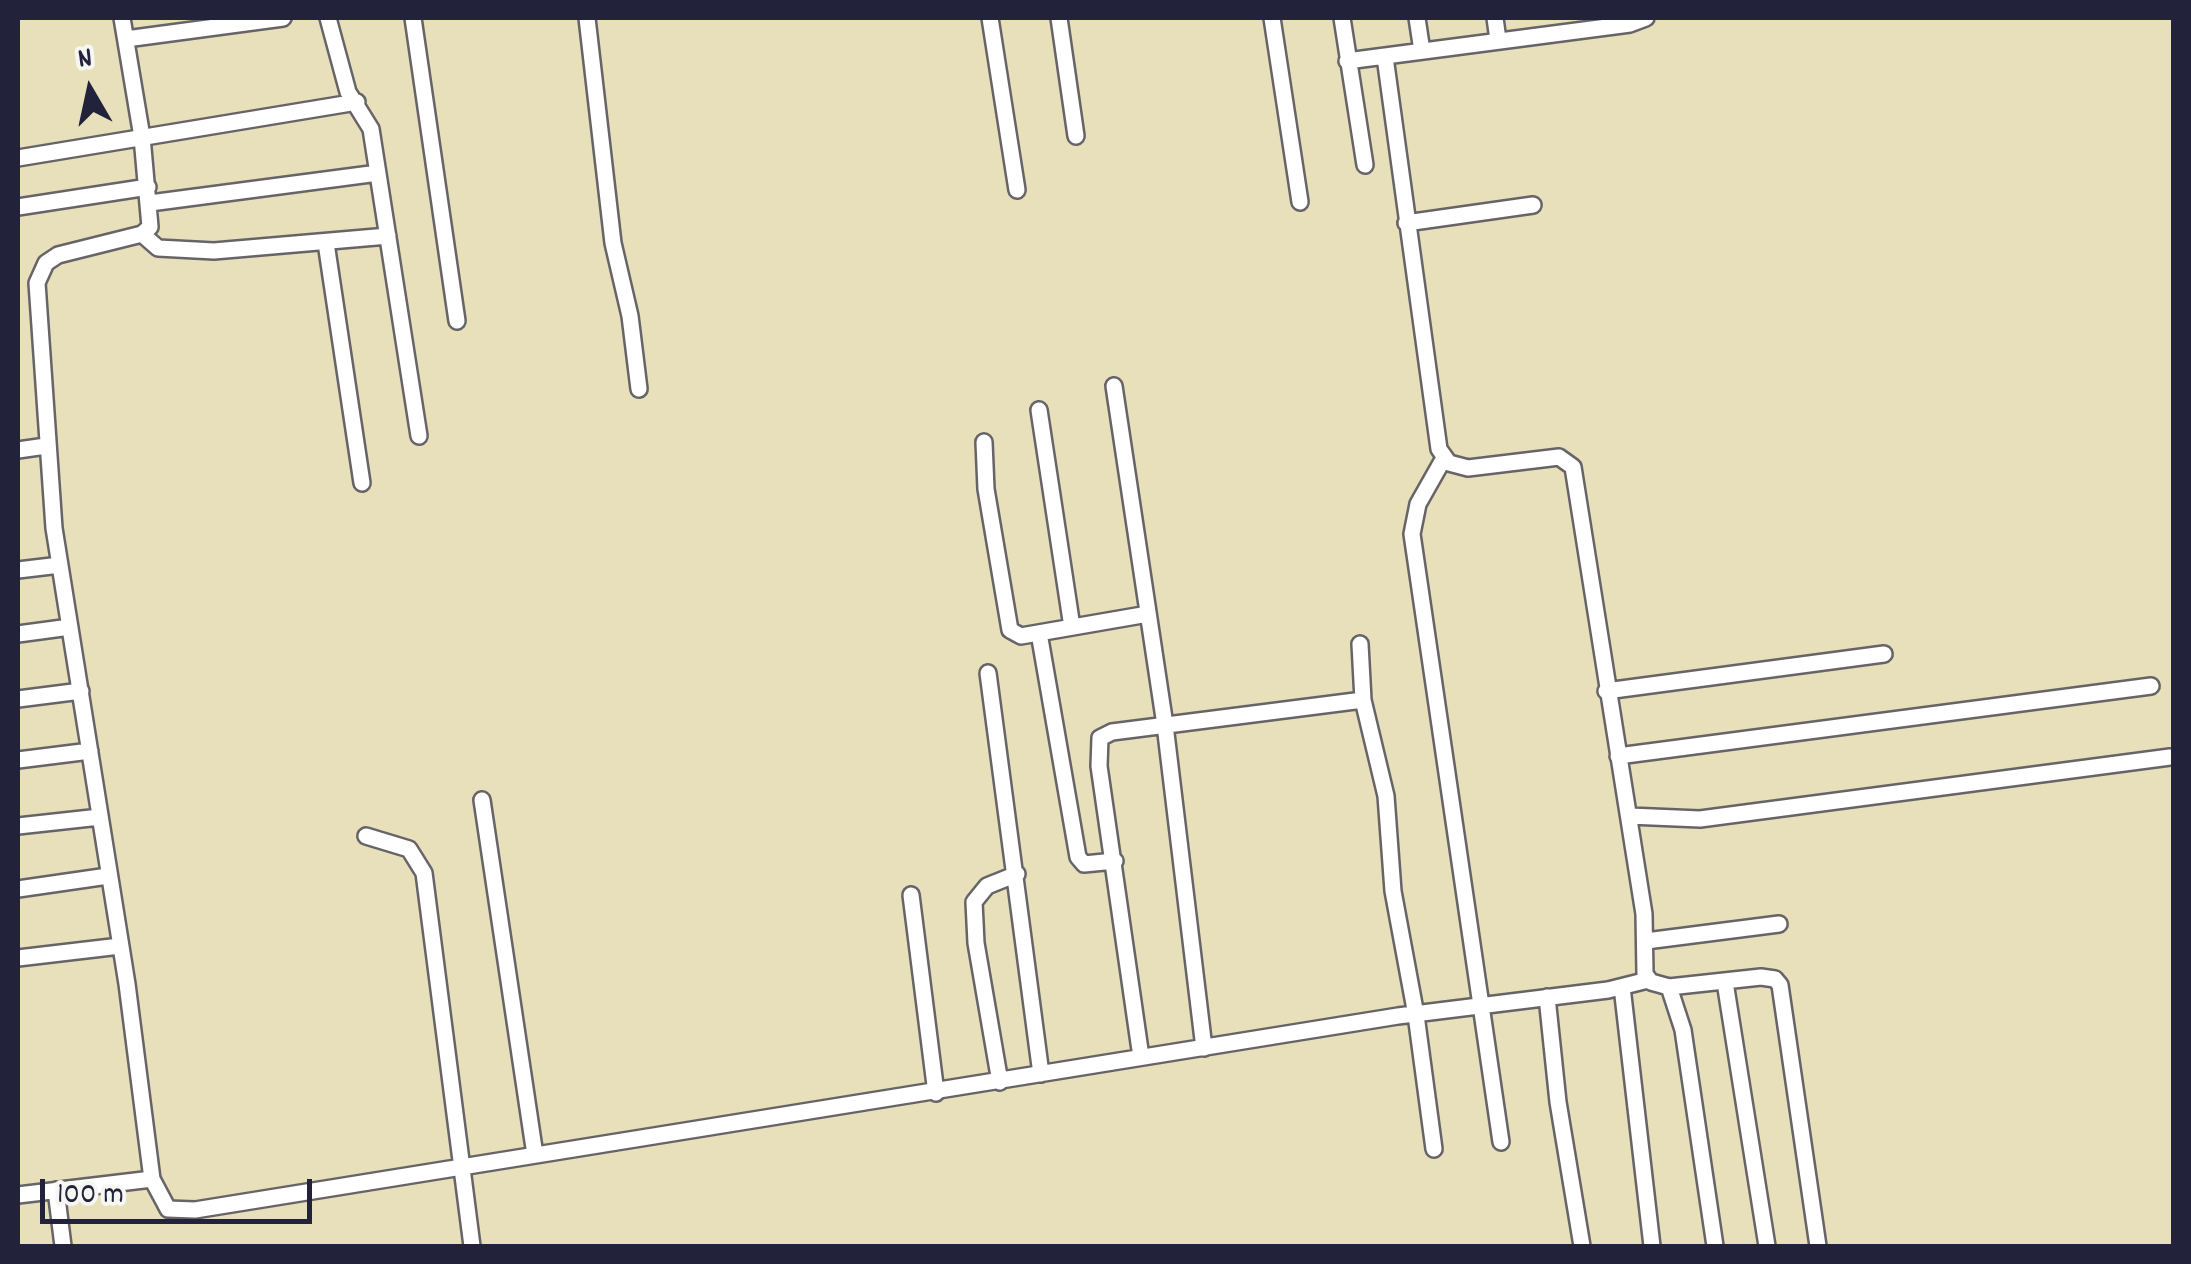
<!DOCTYPE html>
<html>
<head>
<meta charset="utf-8">
<style>
  body { margin:0 }
  #map { position:relative; width:2191px; height:1264px; overflow:hidden; background:#e8dfbb; font-family:Dekko,sans-serif }
  canvas { display:block }
  .frame { position:absolute; inset:0; border:20px solid #22223b; pointer-events:none }
  .north { position:absolute; left:40px; top:40px; width:100px; height:100px; -webkit-text-stroke:8px #f6f6f2; paint-order:stroke; rotate:351deg; font-size:28px; font-weight:700; line-height:40px; text-align:center; color:#22223b }
  .north::after { content:''; display:block; margin:auto; width:35px; height:45px; background:#22223b; clip-path:polygon(50% 0,100% 100%,50% 72%,0 100%) }
  .scale { position:absolute; left:40px; top:1179px; width:272px; height:45px; box-sizing:border-box; border:5px solid #22223b; border-top:0; padding-left:12px; font-size:30px; line-height:35px; white-space:nowrap; color:#22223b; -webkit-text-stroke:8px #f6f6f2; paint-order:stroke }
</style>
</head>
<body>
<div id="map">
<canvas width="2191" height="1264"></canvas>
<div class="frame"></div>
<div class="north">N</div>
<div class="scale">100 m</div>
</div>
<script>
const ctx = document.querySelector('canvas').getContext('2d');
ctx.lineJoin = 'round';
const shape = rows => new Path2D(rows.map(r => 'M' + r).join(''));
function trace(path, color, width, dash) { ctx.strokeStyle = color; ctx.lineWidth = width; ctx.lineCap = dash ? 'butt' : 'round'; ctx.setLineDash(dash || []); ctx.stroke(path); }
const minor = shape([
  [122,18,142,137,150,227,142,234,58,255,46,263,37,283,54,528,127,984,152,1179,168,1209,195,1210,1398,1016,1608,990,1648,980],
  [328,18,348,92,371,129,419,436],
  [413,18,457,321],
  [587,18,613,243,630,316,639,389],
  [990,18,1017,190],
  [1059,18,1076,136],
  [1272,18,1300,202],
  [1342,18,1365,165],
  [1417,18,1422,51],
  [1495,18,1498,40],
  [126,39,283,18],
  [1385,57,1439,449,1449,463,1468,468,1559,457,1573,467,1644,914,1645,974,1651,982,1669,987,1761,977,1775,979,1780,985,1818,1246],
  [1347,61,1630,24,1646,18],
  [18,158,357,102],
  [150,203,378,173],
  [18,207,148,187],
  [1406,223,1533,205],
  [142,234,158,248,214,251,388,236],
  [326,243,362,483],
  [1114,386,1165,725,1204,1048],
  [1039,410,1072,627],
  [984,442,986,489,1010,630,1021,636,1148,614],
  [18,450,46,446],
  [1444,458,1418,504,1412,534,1501,1142],
  [18,570,60,565],
  [1039,633,1078,857,1084,864,1115,861],
  [18,634,70,627],
  [1360,644,1363,700,1386,796,1393,891,1416,1015,1434,1149],
  [988,673,1041,1074],
  [1606,691,1884,654],
  [18,699,81,691],
  [1618,756,2151,686],
  [18,760,90,751],
  [482,800,535,1155],
  [1629,816,1700,819,2170,757],
  [18,826,100,817],
  [366,836,409,849,424,873,472,1246],
  [18,889,108,876],
  [911,895,936,1093],
  [1646,941,1779,924],
  [18,958,120,946],
  [1725,982,1767,1246],
  [1622,987,1652,1246],
  [1669,987,1683,1030,1715,1246],
  [1547,997,1558,1102,1582,1246],
  [1141,1057,1099,766,1100,738,1112,732,1363,700],
  [1000,1082,976,943,974,902,987,886,1017,874],
  [56,1190,63,1246],
  [18,1195,152,1179]
]);
trace(minor, '#676468', 20);
trace(minor, '#fff', 15);
</script>
</body>
</html>
